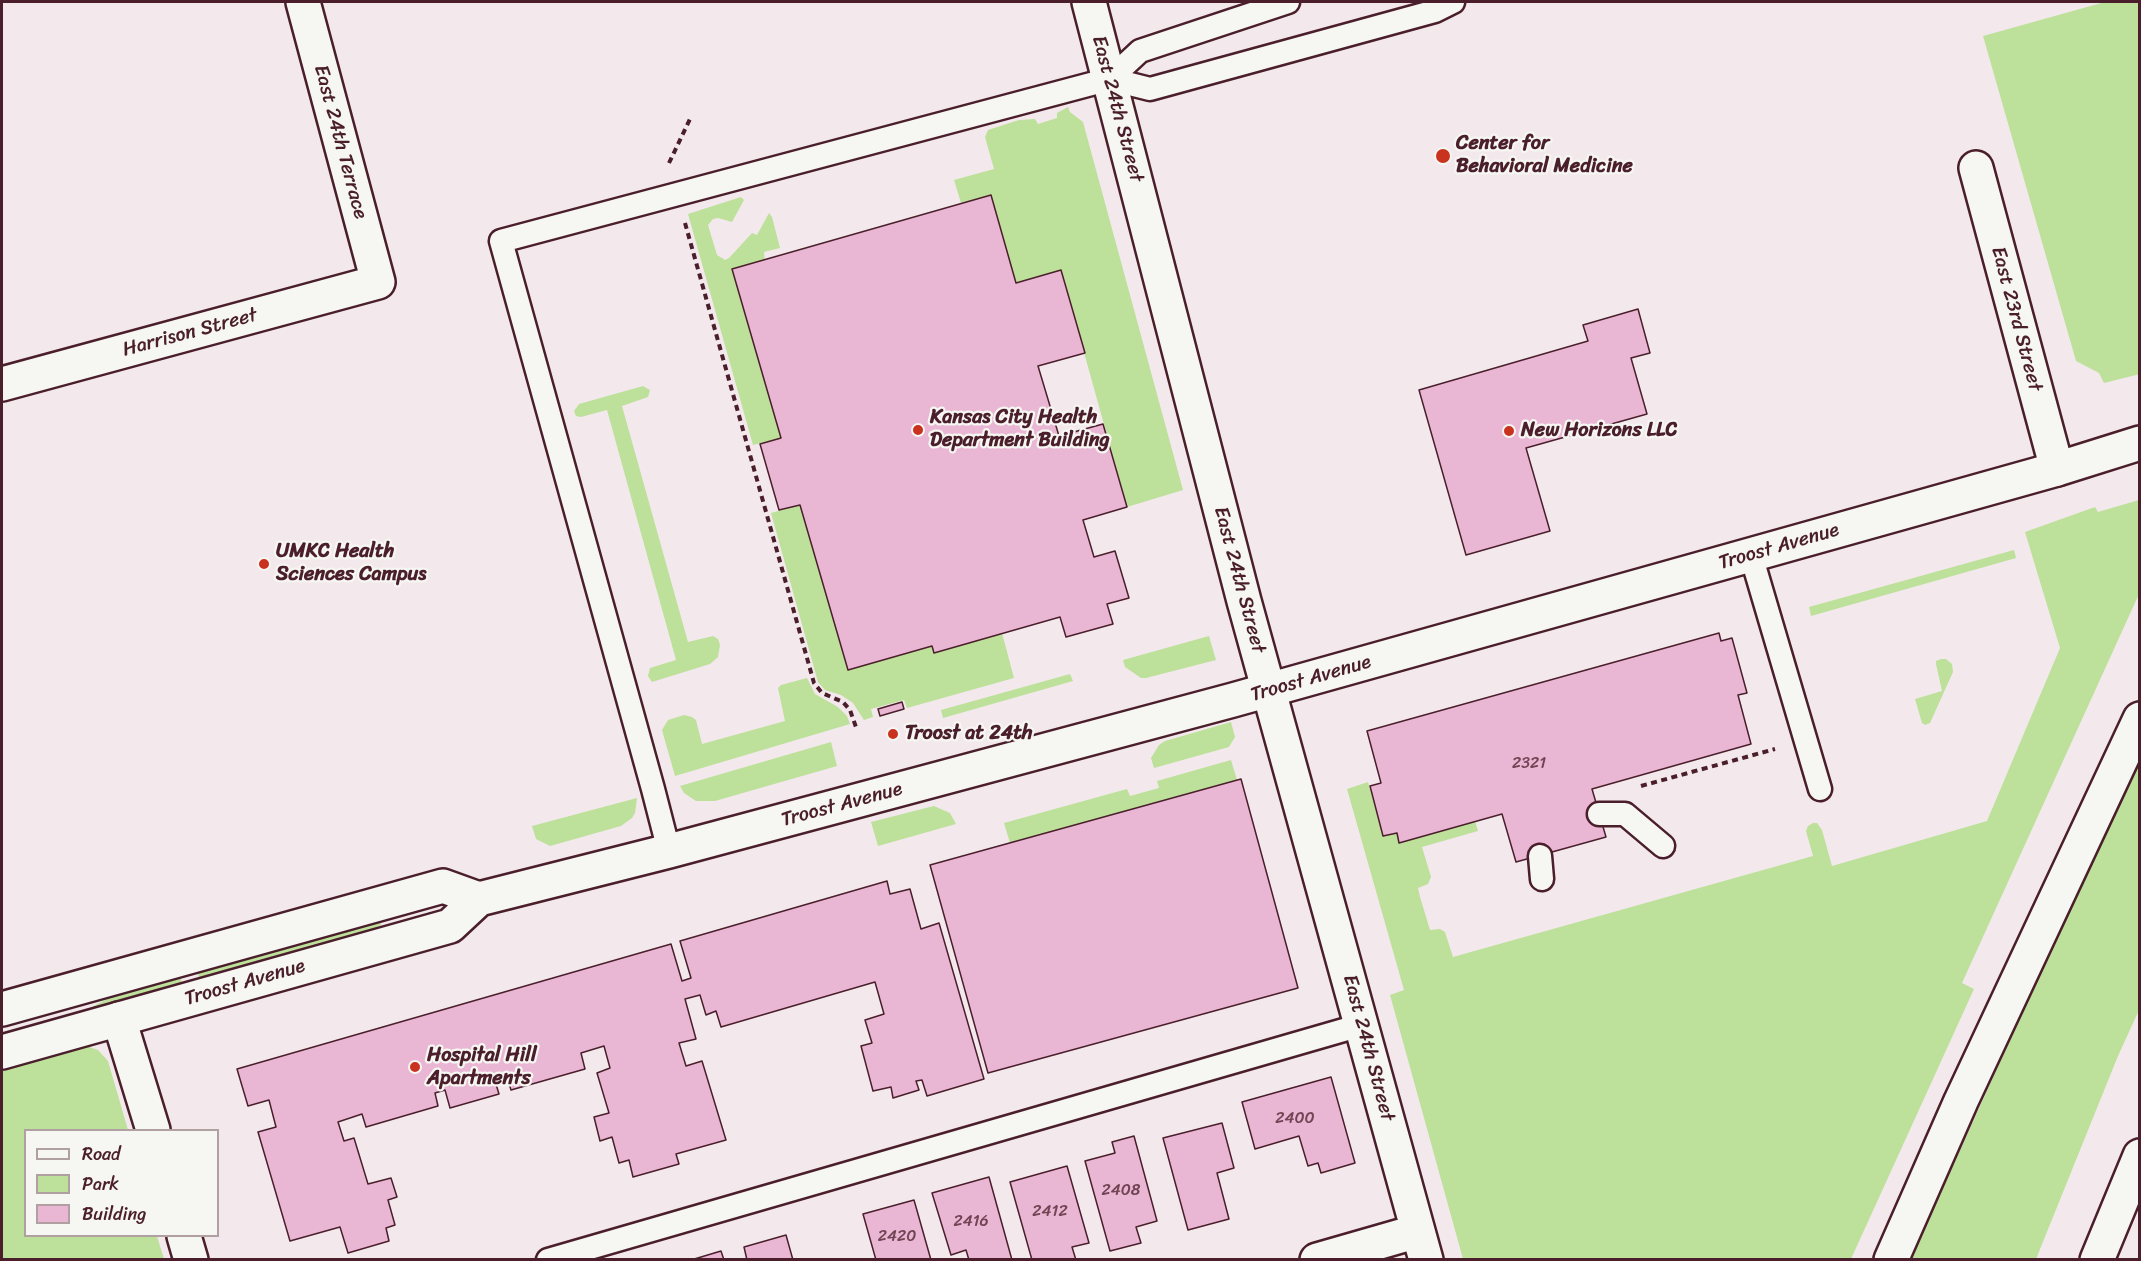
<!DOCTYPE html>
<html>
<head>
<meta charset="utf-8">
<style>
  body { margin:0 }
  #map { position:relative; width:2141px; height:1261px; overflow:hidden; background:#f3e9ec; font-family:Sriracha,sans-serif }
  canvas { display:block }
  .frame { position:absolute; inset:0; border:3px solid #4a1f2b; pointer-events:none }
  .legend { position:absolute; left:24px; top:1129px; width:195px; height:108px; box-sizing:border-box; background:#f6f6f2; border:2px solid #b1a0a2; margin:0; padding:8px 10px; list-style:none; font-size:18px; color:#4a1f2b }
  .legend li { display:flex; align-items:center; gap:12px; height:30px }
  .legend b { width:30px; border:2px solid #b1a0a2 }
</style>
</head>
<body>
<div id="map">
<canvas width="2141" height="1261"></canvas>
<div class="frame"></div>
<ul class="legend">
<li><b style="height:8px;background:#f6f6f2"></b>Road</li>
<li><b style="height:16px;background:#bde09a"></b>Park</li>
<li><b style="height:16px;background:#e9b6d4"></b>Building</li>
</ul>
</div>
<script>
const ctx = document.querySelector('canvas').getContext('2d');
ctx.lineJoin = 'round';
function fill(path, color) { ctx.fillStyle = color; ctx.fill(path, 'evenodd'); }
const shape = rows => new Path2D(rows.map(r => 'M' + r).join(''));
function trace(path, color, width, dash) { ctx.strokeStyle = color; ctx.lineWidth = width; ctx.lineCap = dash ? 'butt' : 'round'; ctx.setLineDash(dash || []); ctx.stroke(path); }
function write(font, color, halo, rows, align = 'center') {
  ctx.font = font + ' Sriracha,sans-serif'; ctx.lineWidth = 4.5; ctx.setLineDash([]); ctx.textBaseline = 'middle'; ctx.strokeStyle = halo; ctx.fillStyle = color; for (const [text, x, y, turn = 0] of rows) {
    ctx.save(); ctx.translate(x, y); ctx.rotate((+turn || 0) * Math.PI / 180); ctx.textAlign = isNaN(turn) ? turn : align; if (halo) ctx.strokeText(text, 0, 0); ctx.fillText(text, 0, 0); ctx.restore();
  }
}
const green = shape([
  [2105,2,2139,2,2140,374,2104,383,2099,373,2076,361,1983,36],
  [1068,107,1070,112,1083,122,1183,490,1127,507,1061,270,1016,283,991,195,961,203,954,180,994,169,985,137,988,130,1019,120,1035,119,1038,124,1057,118,1057,113],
  [741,197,744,200,732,222,718,218,713,219,708,225,717,255,725,260,729,258,752,233,757,235,769,213,772,217,780,248,764,252,781,438,753,445,688,214],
  [643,386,650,390,648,397,622,406,688,642,713,636,718,639,720,645,718,657,710,664,652,682,648,676,650,668,676,660,607,410,581,417,576,416,574,411,579,404],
  [2139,500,2139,594,1962,983,1974,989,1851,1259,1463,1259,1390,995,1404,990,1347,789,1368,782,1383,836,1397,833,1400,843,1475,821,1478,831,1422,847,1431,877,1428,884,1418,888,1420,897,1430,930,1440,929,1445,932,1453,957,1813,856,1806,831,1808,826,1813,823,1817,823,1822,830,1832,866,1987,821,2060,648,2025,532,2095,507,2098,512],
  [800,505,848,670,932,646,934,653,1002,633,1014,678,907,708,904,700,871,709,873,717,864,720,853,703,841,695,825,690,818,682,771,513],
  [2014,550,2016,558,1811,616,1809,607],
  [1209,636,1216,660,1146,678,1141,678,1125,667,1123,660],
  [1941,659,1946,659,1952,664,1953,672,1930,723,1925,725,1922,723,1915,699,1942,691,1936,664,1936,661],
  [1070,674,1073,681,943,718,941,710],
  [807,678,815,694,838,707,847,716,850,724,675,776,662,730,668,720,684,715,692,717,696,720,702,744,785,721,778,688,781,685],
  [1231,722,1235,737,1229,747,1154,768,1151,758,1159,745,1165,741],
  [831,742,837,766,715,801,696,801,684,793,680,786],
  [2139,756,2139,1010,2118,1056,2036,1259,1910,1260],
  [1231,760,1237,780,1010,843,1004,823,1127,789,1130,796,1159,788,1157,781],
  [637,798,635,813,632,818,621,826,550,846,536,839,532,826],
  [934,806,950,813,956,824,878,846,871,822],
  [379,917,381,925,344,944,201,985,197,971],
  [180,976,184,990,83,1021,80,1013,113,996,140,984],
  [81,1044,98,1050,108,1061,128,1130,26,1130,26,1236,157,1236,164,1259,2,1260,2,1066]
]);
const building = shape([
  [991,195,1016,283,1061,270,1085,353,1038,366,1059,436,1103,424,1127,507,1083,520,1094,557,1115,551,1129,598,1107,604,1113,624,1066,637,1060,617,934,653,932,646,848,670,800,505,779,510,760,444,781,438,732,269,991,195],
  [1638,309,1650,353,1631,358,1647,414,1526,448,1550,531,1466,555,1419,390,1588,341,1583,325,1638,309],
  [1719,633,1721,641,1732,638,1747,693,1738,695,1751,744,1592,789,1606,837,1516,862,1502,814,1399,843,1397,833,1383,836,1370,786,1381,783,1367,731,1719,633],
  [902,702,904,709,880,716,878,709,902,702],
  [1241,779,1298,988,988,1073,930,865,1241,779],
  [887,881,890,894,910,889,921,929,939,923,984,1079,927,1096,922,1080,916,1081,919,1090,893,1098,891,1087,873,1091,861,1046,872,1043,865,1020,884,1014,875,982,721,1027,716,1011,706,1015,700,995,685,999,696,1039,679,1043,686,1066,702,1061,726,1140,676,1154,679,1164,633,1177,629,1160,619,1163,612,1137,600,1141,594,1117,609,1113,597,1073,610,1068,604,1046,581,1053,585,1069,511,1090,507,1077,495,1081,499,1094,450,1108,445,1090,435,1093,438,1106,366,1127,362,1114,338,1122,344,1141,354,1138,368,1184,391,1178,397,1197,388,1200,395,1225,386,1228,389,1241,348,1253,340,1227,290,1241,258,1132,276,1127,269,1100,248,1106,237,1069,671,944,682,981,691,978,680,941,887,881],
  [1331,1077,1355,1163,1321,1173,1318,1163,1308,1166,1299,1136,1255,1149,1242,1102,1331,1077],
  [1222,1123,1234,1168,1217,1173,1229,1219,1188,1230,1163,1138,1222,1123],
  [1134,1136,1157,1221,1136,1227,1141,1243,1110,1251,1085,1161,1115,1153,1112,1142,1134,1136],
  [1067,1166,1089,1243,1072,1247,1076,1260,1032,1260,1010,1182,1067,1166],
  [989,1177,1012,1260,969,1260,966,1250,951,1255,932,1193,989,1177],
  [914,1200,931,1260,876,1260,863,1214,914,1200],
  [786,1235,793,1260,747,1260,744,1247,786,1235],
  [721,1251,724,1260,691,1260,721,1251]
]);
const path = shape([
  [669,163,690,119],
  [685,223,814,683,822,693,843,702,850,710,857,730],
  [1641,786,1775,749]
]);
const lane = shape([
  [1110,79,1150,89,1435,11,1453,2],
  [1751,555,1820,789],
  [1599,814,1625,814,1663,846],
  [669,851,653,789,501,241,1110,79,1140,51,1288,2],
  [1540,856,1542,879],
  [548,1260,1361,1025]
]);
const street = shape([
  [1089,2,1244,601,1426,1260],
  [1976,168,2057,469],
  [2,384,378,282,303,2],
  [119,1019,153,1130],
  [184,1236,191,1260],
  [1317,1260,1418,1231]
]);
const secondary = shape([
  [2,1009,443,886,479,899],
  [2,1052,450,926,479,899,669,851,1233,700,2057,469,2140,443],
  [1891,1260,1961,1101,2140,719]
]);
const highway = shape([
  [2097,1260,2140,1156]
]);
const markers = [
  [1443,156,8,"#c8321e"],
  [918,430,6,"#c8321e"],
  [1509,431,6,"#c8321e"],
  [264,564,6,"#c8321e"],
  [893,734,6,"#c8321e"],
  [415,1067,6,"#c8321e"]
];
const numberNames = [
  ["2321",1529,764],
  ["2400",1295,1119],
  ["2408",1121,1191],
  ["2412",1050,1212],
  ["2416",971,1222],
  ["2420",897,1237]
];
const streetNames = [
  ["East 24th Street",1117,109,75],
  ["East 24th Terrace",340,142,75],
  ["East 23rd Street",2016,319,75],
  ["Harrison Street",190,333,-15],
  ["Troost Avenue",1779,547,-16],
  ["East 24th Street",1239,580,75],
  ["Troost Avenue",1311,679,-16],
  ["Troost Avenue",842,805,-15],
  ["Troost Avenue",245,983,-16],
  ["East 24th Street",1368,1048,75]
];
const poiNames = [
  ["Center for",1456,144],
  ["Behavioral Medicine",1456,167],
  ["Kansas City Health",930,418],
  ["Department Building",930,441],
  ["New Horizons LLC",1521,431],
  ["UMKC Health",276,552],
  ["Sciences Campus",276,575],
  ["Troost at 24th",905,734],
  ["Hospital Hill",427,1056],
  ["Apartments",427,1079]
];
fill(green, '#bde09a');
fill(building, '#e9b6d4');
trace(building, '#4a1f2b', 1.5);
trace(lane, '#4a1f2b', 27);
trace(street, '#4a1f2b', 38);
trace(secondary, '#4a1f2b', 38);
trace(highway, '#4a1f2b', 38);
trace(path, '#4a1f2b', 4, [6, 4.5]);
trace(lane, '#f6f6f2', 22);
trace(street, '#f6f6f2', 33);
trace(secondary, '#f6f6f2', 33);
trace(highway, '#f6f6f2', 33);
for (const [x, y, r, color] of markers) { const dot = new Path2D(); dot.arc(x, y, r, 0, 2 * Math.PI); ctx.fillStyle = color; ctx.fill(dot); trace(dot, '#f6f6f2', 2); }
write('16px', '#724555', null, numberNames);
write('20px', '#4a1f2b', '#f6f6f2', streetNames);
write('bold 20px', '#4a1f2b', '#f6f6f2', poiNames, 'left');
</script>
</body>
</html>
